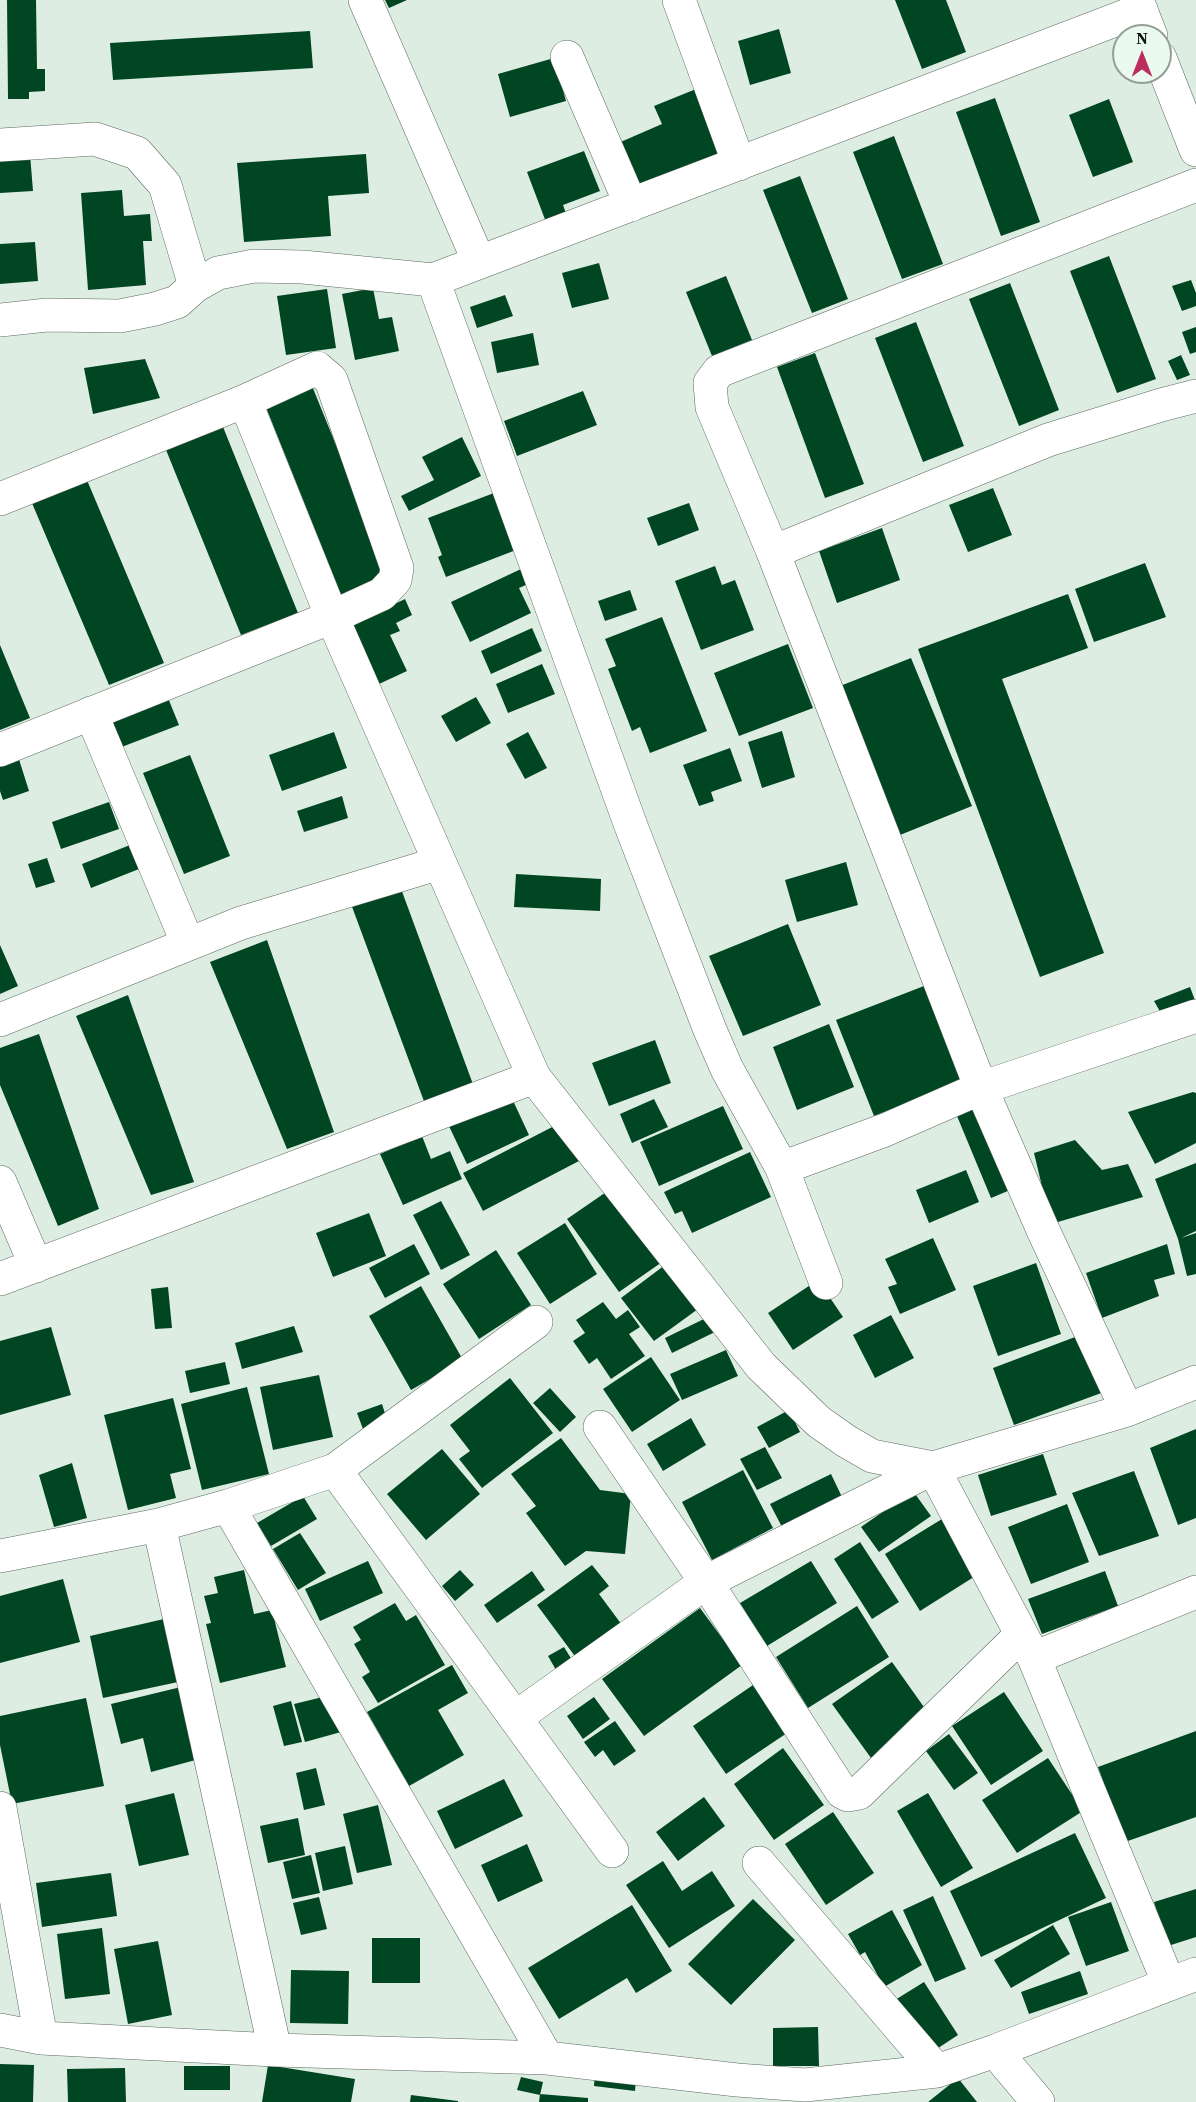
<!DOCTYPE html>
<html>
<head>
<meta charset="utf-8">
<style>
  body { margin:0 }
  #map { position:relative; width:1196px; height:2102px; overflow:hidden; background:#deede2; font-family:"Source Serif 4",serif }
  canvas { display:block }
  .north { position:absolute; left:1112px; top:24px; width:60px; height:60px; box-sizing:border-box; background:#ebfaef; border:2px solid #939e96; border-radius:50%; rotate:0deg; font-size:16px; font-weight:700; line-height:24px; text-align:center; color:#0f1410 }
  .north::after { content:''; display:block; margin:auto; width:21px; height:27px; background:#bb2d5e; clip-path:polygon(50% 0,100% 100%,50% 72%,0 100%) }
</style>
</head>
<body>
<div id="map">
<canvas width="1196" height="2102"></canvas>
<div class="north">N</div>
</div>
<script>
const ctx = document.querySelector('canvas').getContext('2d');
ctx.lineJoin = 'round';
function fill(path, color) { ctx.fillStyle = color; ctx.fill(path, 'evenodd'); }
const shape = rows => new Path2D(rows.map(r => 'M' + r).join(''));
function trace(path, color, width, dash) { ctx.strokeStyle = color; ctx.lineWidth = width; ctx.lineCap = dash ? 'butt' : 'round'; ctx.setLineDash(dash || []); ctx.stroke(path); }
const building = shape([
  [7,0,36,0,37,69,45,69,45,91,29,92,29,99,8,99],
  [385,0,407,0,389,8],
  [895,0,946,0,966,52,922,69],
  [779,29,791,73,750,85,738,41],
  [310,31,313,68,113,80,110,43],
  [554,58,566,101,510,117,498,74],
  [701,87,728,154,636,192,616,144,662,124,654,106],
  [995,98,1040,222,1001,236,956,112],
  [1109,99,1133,162,1093,177,1069,115],
  [894,136,943,264,902,279,853,152],
  [584,151,600,191,563,205,569,222,549,230,527,172],
  [30,154,33,191,0,193,0,156],
  [366,154,369,193,328,196,331,236,244,242,237,163],
  [800,176,848,299,812,313,763,190],
  [122,190,124,216,150,214,152,241,143,241,146,285,88,290,81,193],
  [35,242,38,281,0,284,0,244],
  [1109,256,1156,379,1117,393,1070,271],
  [599,263,609,299,572,308,562,273],
  [726,276,752,340,712,356,686,292],
  [1191,280,1196,293,1196,306,1182,311,1172,286],
  [1010,283,1059,410,1019,426,969,299],
  [373,288,379,319,392,317,399,351,355,360,342,294],
  [327,289,336,348,286,355,277,296],
  [505,295,513,316,477,328,470,307],
  [916,322,964,446,923,462,875,338],
  [1196,327,1196,352,1190,354,1182,332],
  [533,333,539,365,497,373,491,342],
  [815,353,864,484,825,498,777,367],
  [1181,355,1190,375,1177,380,1168,361],
  [145,359,160,398,93,414,84,368],
  [310,381,390,578,342,597,263,400],
  [583,391,597,425,517,456,504,421],
  [219,417,298,613,241,635,162,440],
  [462,437,481,476,409,511,401,496,434,480,422,457],
  [84,473,164,663,109,685,29,496],
  [993,488,1012,535,968,552,949,505],
  [494,493,516,550,446,577,438,557,442,555,428,518],
  [689,503,699,530,658,546,647,518],
  [882,528,900,580,837,603,819,551],
  [1145,563,1166,617,1094,642,1075,589],
  [715,566,722,585,735,580,754,630,701,650,675,581],
  [521,569,528,584,519,588,531,613,470,642,451,602],
  [630,590,637,610,605,621,598,601],
  [1068,594,1088,648,1002,679,1104,953,1040,977,918,649],
  [405,599,412,615,396,623,400,631,390,635,407,671,379,684,351,625],
  [662,617,707,731,650,753,640,727,632,731,608,669,616,666,605,639],
  [532,628,542,651,491,674,481,651],
  [788,644,813,708,739,736,714,673],
  [0,645,30,718,0,730],
  [911,658,972,806,895,837,835,688],
  [542,664,555,694,508,713,496,684],
  [166,693,179,725,119,748,106,716],
  [476,697,491,723,456,742,441,716],
  [782,731,795,777,762,788,748,742],
  [334,732,347,768,282,791,269,755],
  [528,732,547,768,525,779,506,744],
  [730,748,742,781,711,792,714,801,699,806,683,765],
  [17,753,29,791,3,800,0,791,0,758],
  [190,755,230,856,184,874,143,773],
  [342,796,348,818,304,832,297,811],
  [109,802,119,829,61,849,52,822],
  [130,845,139,869,91,888,82,864],
  [47,858,55,882,36,888,28,864],
  [846,862,858,905,797,922,785,880],
  [516,874,601,879,600,911,514,907],
  [400,886,474,1087,425,1104,351,904],
  [788,924,821,1005,743,1036,709,956],
  [267,940,334,1132,287,1149,210,962],
  [0,945,18,986,0,994],
  [924,986,962,1081,874,1116,836,1020],
  [1190,987,1196,1003,1162,1015,1154,1001],
  [128,995,194,1182,151,1195,76,1016],
  [829,1024,854,1087,797,1110,773,1047],
  [39,1034,99,1209,58,1226,0,1085,0,1048],
  [655,1040,671,1083,609,1106,592,1063],
  [509,1092,529,1135,467,1164,447,1122],
  [1193,1092,1196,1093,1196,1143,1155,1164,1128,1112],
  [654,1099,668,1127,632,1143,620,1114],
  [723,1106,743,1149,659,1186,640,1142],
  [982,1106,1015,1188,991,1198,957,1116],
  [560,1123,579,1161,483,1211,463,1173],
  [422,1136,431,1159,450,1151,462,1179,403,1205,380,1154],
  [1075,1140,1102,1170,1128,1164,1143,1197,1051,1224,1034,1153],
  [750,1152,771,1197,692,1233,682,1211,675,1214,664,1192],
  [1196,1163,1196,1231,1181,1238,1196,1233,1196,1274,1187,1276,1178,1239,1155,1179],
  [966,1170,979,1202,929,1223,916,1190],
  [612,1188,665,1260,619,1292,567,1219],
  [441,1201,470,1255,441,1270,413,1215],
  [369,1213,386,1256,333,1277,316,1233],
  [565,1223,597,1274,550,1304,517,1253],
  [933,1238,956,1290,900,1314,888,1287,897,1284,885,1259],
  [414,1244,430,1274,385,1298,369,1268],
  [1167,1244,1175,1274,1154,1280,1159,1296,1102,1318,1086,1273],
  [496,1250,531,1305,479,1339,443,1284],
  [1036,1263,1061,1334,998,1356,973,1286],
  [665,1265,698,1309,654,1341,621,1298],
  [818,1280,843,1317,793,1350,768,1313],
  [421,1286,463,1360,411,1390,369,1316],
  [168,1287,172,1328,155,1329,151,1289],
  [603,1302,616,1319,628,1310,640,1327,629,1334,645,1356,611,1379,597,1358,589,1364,573,1341,585,1333,576,1320],
  [891,1315,914,1358,875,1378,853,1335],
  [708,1317,715,1332,672,1353,665,1338],
  [294,1326,303,1352,242,1369,235,1343],
  [51,1327,71,1395,0,1415,0,1341],
  [1083,1334,1104,1392,1014,1425,993,1368],
  [726,1350,738,1376,682,1400,670,1374],
  [651,1357,680,1400,632,1432,603,1389],
  [225,1362,230,1384,190,1393,185,1371],
  [319,1375,333,1437,273,1450,260,1387],
  [510,1378,553,1433,482,1488,459,1459,470,1451,450,1425],
  [247,1387,269,1474,202,1490,181,1404],
  [550,1388,576,1417,560,1432,533,1403],
  [173,1398,191,1469,170,1474,176,1498,128,1510,104,1415],
  [382,1404,390,1429,366,1437,357,1413],
  [789,1410,800,1432,769,1448,757,1427],
  [691,1418,706,1445,663,1471,647,1444],
  [1196,1429,1196,1518,1178,1525,1150,1448],
  [561,1438,600,1490,631,1494,625,1554,586,1551,565,1566,526,1513,536,1506,511,1474],
  [765,1447,782,1478,757,1490,740,1459],
  [442,1449,480,1494,426,1540,387,1494],
  [1043,1454,1057,1495,991,1516,978,1475],
  [72,1463,87,1518,54,1527,39,1475],
  [743,1470,773,1528,712,1560,682,1502],
  [1134,1471,1159,1536,1099,1556,1072,1493],
  [831,1474,842,1497,782,1527,770,1504],
  [913,1491,931,1516,879,1552,861,1527],
  [303,1496,317,1519,271,1546,257,1523],
  [1067,1504,1089,1562,1031,1584,1008,1527],
  [942,1519,977,1575,920,1611,885,1554],
  [300,1533,326,1573,298,1590,273,1549],
  [860,1542,899,1602,872,1619,834,1559],
  [368,1561,383,1593,320,1621,305,1589],
  [811,1561,837,1603,767,1646,740,1603],
  [592,1565,609,1586,599,1594,622,1625,577,1659,537,1605],
  [244,1570,254,1614,272,1610,286,1667,220,1683,206,1624,211,1623,204,1596,218,1593,214,1577],
  [460,1570,474,1585,455,1601,442,1586],
  [532,1571,545,1590,497,1623,484,1605],
  [1105,1571,1118,1606,1042,1634,1028,1599],
  [63,1579,80,1642,0,1663,0,1596],
  [395,1603,406,1621,416,1615,445,1665,378,1703,362,1677,370,1672,354,1644,361,1640,353,1627],
  [857,1606,889,1657,808,1708,776,1657],
  [700,1608,742,1665,644,1736,602,1679],
  [164,1619,178,1682,103,1698,90,1636],
  [564,1647,572,1660,556,1670,548,1656],
  [892,1662,931,1717,871,1758,832,1704],
  [452,1665,468,1693,438,1710,464,1755,409,1786,367,1712],
  [756,1683,790,1731,726,1774,693,1726],
  [185,1686,203,1758,151,1772,143,1738,121,1744,111,1704],
  [1004,1692,1043,1751,991,1785,952,1726],
  [331,1695,341,1732,305,1742,294,1704],
  [594,1697,610,1719,583,1739,567,1716],
  [86,1698,104,1786,12,1804,0,1745,0,1716],
  [291,1701,302,1742,284,1746,273,1706],
  [615,1721,636,1751,614,1766,603,1750,595,1757,584,1742],
  [1196,1731,1196,1817,1125,1842,1098,1767],
  [949,1734,978,1773,954,1790,926,1751],
  [783,1748,824,1805,774,1840,734,1784],
  [1048,1758,1083,1811,1017,1853,982,1800],
  [316,1768,325,1805,304,1810,296,1773],
  [504,1779,523,1816,455,1849,437,1811],
  [174,1793,189,1855,139,1866,125,1805],
  [928,1793,973,1868,941,1887,897,1811],
  [704,1797,725,1826,678,1861,656,1832],
  [378,1805,392,1865,357,1873,343,1814],
  [833,1812,874,1873,826,1905,785,1844],
  [298,1818,305,1855,268,1863,260,1826],
  [1075,1833,1106,1898,981,1957,950,1891],
  [527,1844,543,1881,498,1902,481,1865],
  [345,1846,353,1884,323,1891,315,1853],
  [311,1855,320,1893,292,1899,283,1862],
  [663,1861,682,1891,712,1871,735,1906,669,1948,626,1885],
  [111,1873,117,1916,42,1927,36,1883],
  [1196,1889,1196,1937,1168,1946,1154,1902],
  [933,1896,966,1969,935,1982,903,1910],
  [319,1897,327,1929,301,1935,293,1903],
  [753,1899,795,1940,731,2005,688,1964],
  [1111,1902,1129,1951,1086,1966,1068,1917],
  [632,1905,672,1971,636,1993,627,1978,559,2019,528,1968],
  [892,1910,922,1965,884,1987,865,1952,860,1955,848,1934],
  [1053,1925,1070,1954,1011,1988,994,1960],
  [102,1928,110,1994,65,1999,57,1934],
  [372,1938,420,1938,420,1983,372,1983],
  [158,1941,172,2015,128,2024,114,1949],
  [291,1970,349,1971,348,2024,290,2023],
  [1080,1971,1088,1994,1029,2014,1021,1992],
  [924,1982,958,2035,929,2054,895,2000],
  [818,2027,819,2066,773,2066,773,2028],
  [0,2064,34,2065,33,2102,0,2102],
  [268,2065,355,2079,351,2102,262,2102],
  [184,2066,230,2066,230,2090,184,2090],
  [125,2068,126,2102,68,2102,67,2069],
  [595,2073,636,2078,635,2091,594,2086],
  [521,2077,543,2082,540,2095,517,2090],
  [958,2078,977,2102,928,2102],
  [540,2094,588,2098,588,2102,539,2102],
  [411,2095,458,2101,458,2102,410,2102]
]);
const minor = shape([
  [365,0,479,262],
  [679,0,739,164],
  [567,57,631,205],
  [0,145,95,139,137,153,165,185,195,286],
  [433,280,631,826,710,1030,727,1069,782,1168,826,1283],
  [0,320,47,315,120,316,155,309,177,302,195,286,218,273,254,266,303,267,433,280,1141,10],
  [0,499,245,401,317,368,331,380,397,568,395,580,382,594,332,617,534,1077,0,1279],
  [773,552,1048,440,1161,405,1196,396],
  [91,713,188,944],
  [0,750,332,617,245,401],
  [0,1020,241,923,440,863],
  [534,1077,761,1366,819,1422,846,1441,872,1456,933,1468,1034,1658,1169,1984],
  [782,1168,885,1130,981,1088,1196,1016],
  [0,1182,36,1266],
  [1127,1410,1043,1230,981,1088,773,552,712,407,710,383,719,371,1196,185],
  [600,1427,706,1582,842,1792,848,1795,859,1793,1021,1635],
  [335,1470,612,1851],
  [228,1506,547,2058],
  [159,1525,275,2050],
  [0,1556,159,1525,228,1506,335,1470,536,1322],
  [1034,1658,1196,1592],
  [515,1718,706,1582,933,1468,1127,1410,1196,1382],
  [0,1808,41,2038],
  [759,1863,937,2071],
  [0,2030,41,2038,275,2050,547,2058,737,2080,805,2085,937,2071,995,2051,1196,1974],
  [995,2051,1038,2102]
]);
const major = shape([
  [1137,0,1151,36],
  [1160,58,1196,150]
]);
fill(building, '#004622');
trace(minor, '#5c6960', 34);
trace(major, '#5c6960', 34);
trace(minor, '#fff', 33);
trace(major, '#fff', 33);
</script>
</body>
</html>
